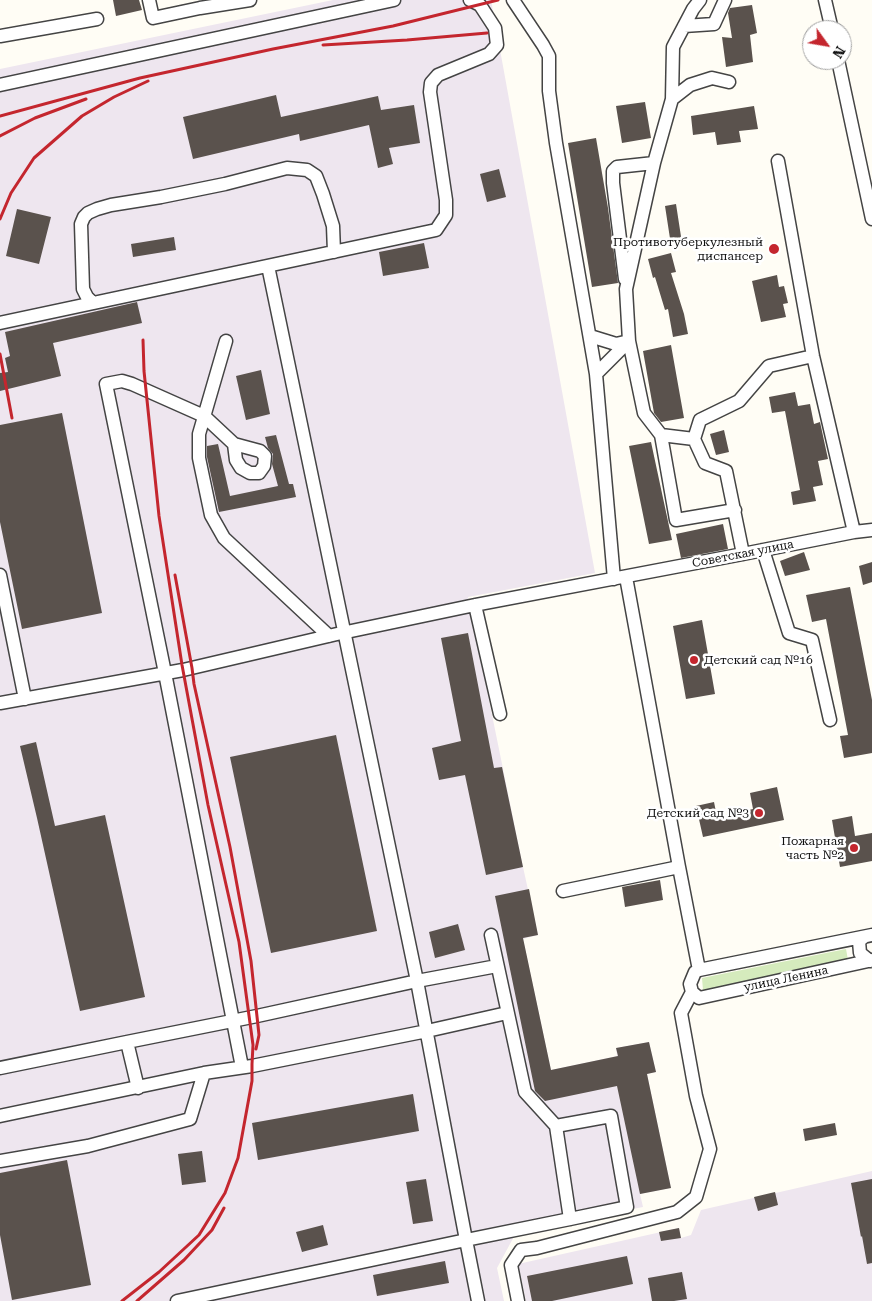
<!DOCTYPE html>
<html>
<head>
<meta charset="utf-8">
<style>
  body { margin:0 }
  #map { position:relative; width:872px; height:1301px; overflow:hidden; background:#fffdf5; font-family:"Roboto Serif",serif }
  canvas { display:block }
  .north { position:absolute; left:802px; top:20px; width:50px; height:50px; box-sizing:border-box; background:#fff; border:1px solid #a0a0a0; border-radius:50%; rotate:122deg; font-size:14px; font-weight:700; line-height:20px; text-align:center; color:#111 }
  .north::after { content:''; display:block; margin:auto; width:18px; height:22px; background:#c4262e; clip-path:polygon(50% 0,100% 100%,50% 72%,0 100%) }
</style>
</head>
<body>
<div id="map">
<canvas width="872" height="1301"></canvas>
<div class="north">N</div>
</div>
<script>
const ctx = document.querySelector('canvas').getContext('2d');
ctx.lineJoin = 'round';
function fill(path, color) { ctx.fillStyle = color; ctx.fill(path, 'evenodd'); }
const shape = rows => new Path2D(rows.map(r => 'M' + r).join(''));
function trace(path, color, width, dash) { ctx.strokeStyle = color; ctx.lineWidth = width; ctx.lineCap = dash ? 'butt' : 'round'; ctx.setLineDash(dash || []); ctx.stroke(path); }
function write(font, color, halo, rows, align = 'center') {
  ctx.font = font + ' "Roboto Serif",serif'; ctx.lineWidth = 5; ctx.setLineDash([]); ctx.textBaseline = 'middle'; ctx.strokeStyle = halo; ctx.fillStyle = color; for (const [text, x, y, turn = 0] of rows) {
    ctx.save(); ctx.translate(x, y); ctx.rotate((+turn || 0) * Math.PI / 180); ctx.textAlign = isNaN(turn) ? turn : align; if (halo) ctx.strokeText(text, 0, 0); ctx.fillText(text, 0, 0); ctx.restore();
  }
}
const industrial = shape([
  [333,0,491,0,595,573,468,597,523,867,538,935,523,939,551,1070,617,1056,616,1048,649,1042,656,1072,647,1074,671,1188,640,1194,643,1207,517,1231,497,1268,504,1301,0,1301,0,69],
  [872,1171,872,1301,526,1301,518,1264,679,1228,681,1238,691,1235,701,1210]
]);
const green = shape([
  [846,949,848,960,703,990,702,978]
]);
const building = shape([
  [113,0,139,0,142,10,116,16],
  [752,5,757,33,750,35,753,62,726,67,722,37,732,38,728,13,730,8],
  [276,95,281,117,378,96,381,110,414,105,420,143,389,148,393,164,378,168,369,125,300,141,299,134,193,159,183,117],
  [645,102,651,138,622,143,616,106],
  [754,106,758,129,739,131,741,142,717,145,715,132,693,135,691,116],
  [596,138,608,208,618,283,592,287,568,143],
  [499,169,506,197,487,202,480,174],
  [676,204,682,243,671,245,665,206],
  [17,209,51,217,39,264,6,256],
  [174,237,176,250,133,257,131,244],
  [424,243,429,268,383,276,379,252],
  [671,253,676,272,671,273,684,314,688,334,673,337,668,309,665,310,655,277,653,278,648,259],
  [777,275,779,287,784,286,788,303,783,304,786,317,761,322,752,281],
  [137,302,142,323,53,343,61,376,0,391,0,373,8,372,5,358,10,356,5,332],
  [671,345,684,418,661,422,654,413,643,351],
  [261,370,270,414,246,420,236,376],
  [795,392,798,406,810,404,814,424,820,422,828,459,818,461,823,485,813,487,816,501,793,505,791,492,800,490,785,411,772,413,769,397],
  [62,413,102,613,22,629,0,522,0,425],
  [724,430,729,452,716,455,710,434],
  [276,435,289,484,293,484,296,497,219,512,207,457,207,446,218,444,230,496,278,486,272,464,273,454,268,448,265,437],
  [651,442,672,540,649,544,629,446],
  [723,524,728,549,681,558,676,534],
  [804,552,810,570,785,576,780,561],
  [872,562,872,582,863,585,859,566],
  [850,587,872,700,872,753,844,758,840,736,848,735,826,619,812,622,806,595],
  [702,620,715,694,686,699,673,626],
  [468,633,494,768,502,767,523,867,486,875,465,775,439,780,432,748,461,741,441,638],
  [336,735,377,931,271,953,230,757],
  [36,742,55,826,105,815,145,997,80,1011,37,818,20,746],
  [777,787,784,820,703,837,696,806,714,802,717,817,753,809,750,793],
  [852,816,855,836,872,833,872,861,840,867,832,820],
  [660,880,663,900,625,907,622,887],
  [529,889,538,935,523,938,551,1070,618,1056,616,1048,649,1042,656,1072,647,1074,671,1188,640,1194,617,1086,545,1101,535,1091,495,896],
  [458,924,465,950,435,958,429,932],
  [413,1094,419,1131,258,1160,252,1123],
  [835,1123,837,1135,805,1141,803,1129],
  [202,1151,206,1182,182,1185,178,1154],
  [67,1160,91,1285,12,1300,0,1235,0,1173],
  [426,1179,433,1221,413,1224,406,1182],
  [872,1179,872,1263,867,1264,862,1236,861,1237,851,1183],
  [775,1192,778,1205,758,1211,754,1197],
  [323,1225,328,1245,302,1252,296,1232],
  [679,1228,681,1238,661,1241,659,1232],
  [627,1256,633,1284,552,1301,532,1301,527,1276],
  [445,1261,449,1283,377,1296,373,1275],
  [682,1272,687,1299,674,1301,652,1301,648,1278]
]);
const minor = shape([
  [149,0,153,18,200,8,250,0],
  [513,0,543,45,549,56,549,91,556,143,596,374,614,579],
  [825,0,832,30],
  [684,26,714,24,725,0],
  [0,36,97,19],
  [838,60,872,219],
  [0,85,394,0],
  [672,99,673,47,693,9,700,0],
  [778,161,813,356,854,532],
  [268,266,417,981,466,1240,478,1301],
  [625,279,613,183,613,171,617,167,654,163],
  [93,303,87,297,83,289,81,224,84,217,88,213,97,209,111,205,161,197,225,184,287,168,307,170,316,176,323,194,333,226,334,252],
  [0,323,436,230,446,215,446,200,430,92,431,83,438,75,489,54,497,45,495,28,480,5,470,0],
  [590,336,616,344,629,341,644,413,661,435,676,520,735,510],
  [226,341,199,434,199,458,211,515,224,538,329,636],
  [596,374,629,341,626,289,654,163,672,99,690,85,712,78,729,82],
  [661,435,694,439,705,463,726,471,743,554],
  [694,439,700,420,739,401,769,366,813,356],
  [234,444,236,460,241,468,250,473,259,473,264,466,265,456,260,451,234,444,204,416,132,384,122,381,106,384,165,673,242,1067],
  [763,550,789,633,812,640,830,720],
  [0,575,25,699],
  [475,605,500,714],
  [0,703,183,670,337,634,475,605,743,554,854,532,872,530],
  [679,867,699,970],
  [563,891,679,867,626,577],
  [491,935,525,1092,556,1126],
  [872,935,699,970,695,972,690,984,692,992,699,998,872,960],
  [864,937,859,941,860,953,870,961],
  [127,1042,138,1088],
  [0,1068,127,1042,257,1016,417,981,497,966],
  [0,1116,204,1073,252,1066,427,1031,507,1013],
  [0,1161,88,1146,190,1119,204,1073],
  [177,1301,466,1240,570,1219,627,1207,611,1116,556,1126,570,1219],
  [518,1301,511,1265,521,1250,537,1248,677,1212,696,1197,710,1149,696,1096,681,1013,692,992]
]);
const rail = shape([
  [323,45,407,40,487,33],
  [0,116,140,78,273,49,393,26,498,0],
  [0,136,35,118,86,99],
  [0,219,11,193,34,158,82,116,114,97,148,81],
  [0,354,12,418],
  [175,575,192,668,194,684,230,847,251,961,259,1035,256,1049],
  [122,1301,159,1272,199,1235,225,1193,238,1158,252,1081,252,1064,253,1045,239,942,208,805,182,665,159,516,144,371,143,340],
  [137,1301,184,1260,212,1230,224,1208]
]);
const markers = [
  [774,249,6,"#c4262e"],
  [694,660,5,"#c4262e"],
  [759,813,5,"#c4262e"],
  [854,848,5,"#c4262e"]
];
const poiNames = [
  ["Противотуберкулезный",763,242],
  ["диспансер",763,256],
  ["Детский сад №16",704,660,"left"],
  ["Детский сад №3",749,813],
  ["Пожарная",844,841],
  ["часть №2",844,855]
];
const streetNames = [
  ["Советская улица",743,554,-11],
  ["улица Ленина",786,979,-12]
];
fill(industrial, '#eee6ef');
fill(green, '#d5ebbd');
fill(building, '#5a524d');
trace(minor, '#444', 15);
trace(minor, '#fff', 12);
trace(rail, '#c4262e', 3);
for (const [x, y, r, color] of markers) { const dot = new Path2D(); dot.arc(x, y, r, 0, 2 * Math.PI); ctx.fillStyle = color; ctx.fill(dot); trace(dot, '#fff', 2); }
write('12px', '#111', '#fff', poiNames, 'right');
write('12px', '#111', '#fff', streetNames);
</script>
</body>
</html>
